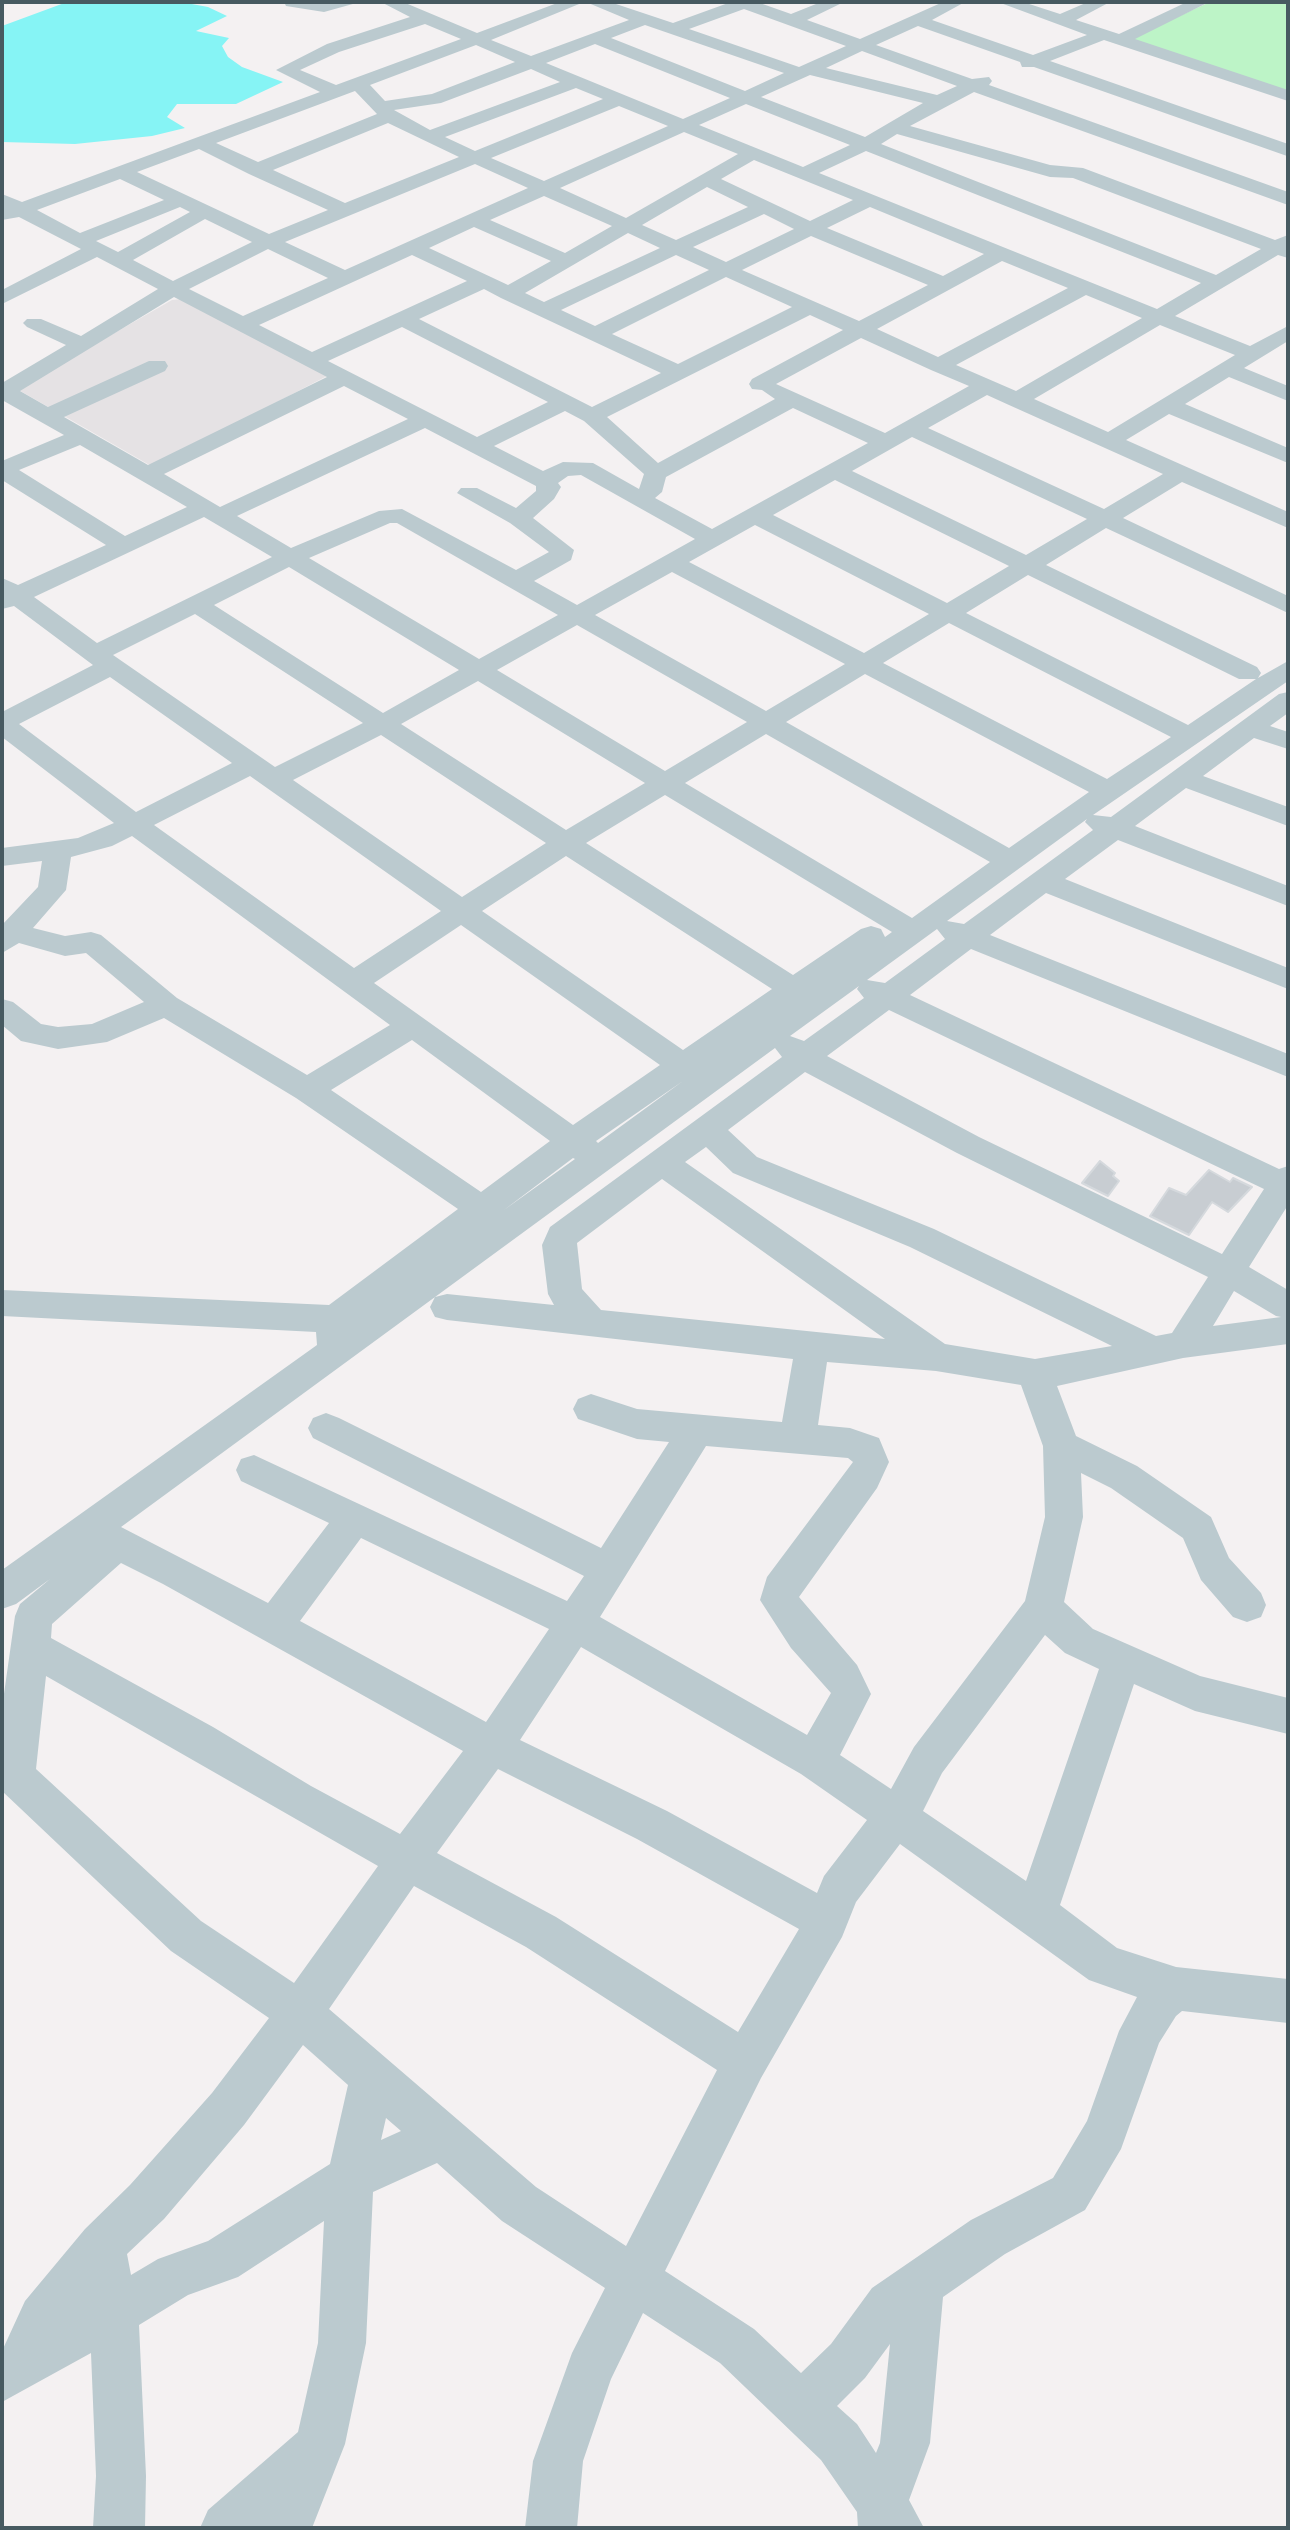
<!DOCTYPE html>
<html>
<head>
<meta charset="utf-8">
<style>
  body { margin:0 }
  #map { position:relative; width:1290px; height:2530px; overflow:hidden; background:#f4f1f2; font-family:"Work Sans",sans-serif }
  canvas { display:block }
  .frame { position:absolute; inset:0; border:4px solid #475a61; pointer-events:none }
</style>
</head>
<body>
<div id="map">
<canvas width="1290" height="2530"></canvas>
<div class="frame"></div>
</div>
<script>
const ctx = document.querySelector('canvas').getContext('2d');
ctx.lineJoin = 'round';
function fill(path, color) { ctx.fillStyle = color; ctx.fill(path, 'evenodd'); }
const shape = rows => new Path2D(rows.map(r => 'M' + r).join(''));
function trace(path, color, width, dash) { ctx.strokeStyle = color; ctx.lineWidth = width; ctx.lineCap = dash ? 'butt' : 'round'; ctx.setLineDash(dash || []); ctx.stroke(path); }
const education = shape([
  [182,299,327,376,153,467,17,389,172,300]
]);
const green = shape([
  [1210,2,1288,2,1288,94,1129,39]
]);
const water = shape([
  [67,2,181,2,208,7,227,16,196,31,229,38,222,46,228,57,242,67,283,82,236,104,177,104,167,117,185,128,152,136,75,144,2,142,2,26]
]);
const building = shape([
  [1100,1161,1115,1173,1113,1176,1119,1181,1108,1196,1082,1183,1100,1161],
  [1209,1170,1230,1182,1233,1178,1252,1187,1228,1212,1212,1202,1189,1235,1150,1216,1169,1188,1186,1195,1209,1170]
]);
const minor = shape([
  [284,2,360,2,324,12,286,6,284,2],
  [381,2,403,2,477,33,560,2,584,2,491,40,531,56,629,20,586,2,610,2,673,23,731,2,757,2,791,14,821,2,844,2,807,20,860,39,943,2,965,2,932,20,1033,55,1087,35,998,2,1023,2,1060,14,1088,2,1110,2,1076,20,1119,34,1187,2,1209,2,1135,39,1288,90,1288,101,1104,40,1050,61,1288,144,1287,156,1034,67,1022,67,1020,62,918,26,876,45,972,79,989,77,992,81,989,85,1288,192,1288,205,974,92,910,126,1050,165,1083,168,1275,240,1288,235,1288,258,1278,255,1175,316,1250,346,1288,326,1288,341,1244,368,1288,386,1288,401,1229,377,1185,404,1288,448,1288,463,1169,414,1126,440,1288,512,1288,528,1182,482,1123,518,1288,596,1288,613,1106,528,1046,565,1257,667,1261,673,1258,678,1288,661,1288,681,1093,815,1111,817,1279,694,1288,692,1288,713,1270,726,1288,732,1288,749,1254,738,1203,776,1288,807,1288,826,1186,788,1135,826,1288,886,1288,906,1118,840,1065,879,1288,968,1288,989,1046,893,990,935,1288,1054,1288,1077,971,949,910,995,1279,1169,1288,1166,1288,1205,1249,1267,1288,1290,1288,1344,1183,1358,1057,1386,1076,1436,1137,1466,1211,1517,1229,1558,1261,1593,1266,1605,1261,1617,1247,1622,1233,1617,1201,1580,1183,1538,1111,1488,1081,1473,1083,1517,1064,1602,1093,1629,1200,1676,1288,1698,1288,1734,1195,1711,1134,1684,1060,1905,1117,1948,1176,1967,1288,1979,1288,2023,1182,2011,1176,2016,1159,2043,1121,2149,1085,2210,1005,2254,943,2297,930,2443,909,2500,924,2528,858,2528,857,2512,821,2460,720,2363,643,2313,611,2379,583,2461,577,2528,525,2528,533,2461,572,2353,605,2288,502,2221,437,2163,373,2192,366,2343,345,2444,312,2528,200,2528,208,2510,298,2432,318,2343,324,2221,238,2277,188,2295,139,2325,146,2476,145,2528,93,2528,96,2476,91,2353,2,2402,2,2351,25,2301,85,2229,130,2185,212,2093,269,2018,171,1951,2,1791,2,1708,15,1616,20,1604,50,1579,16,1604,2,1609,2,1570,317,1345,316,1332,2,1316,2,1290,329,1305,458,1209,296,1098,164,1018,107,1042,58,1049,21,1041,2,1025,2,999,13,1002,41,1024,58,1027,92,1024,144,1002,86,953,65,956,19,943,2,953,2,925,38,887,42,861,2,866,2,848,78,838,114,823,2,737,2,712,93,665,14,606,2,609,2,578,18,585,106,545,2,480,2,461,64,435,2,400,2,383,66,345,27,327,23,323,27,319,41,319,81,336,158,289,97,257,2,304,2,290,81,249,19,217,2,220,2,194,22,202,320,92,276,70,327,44,410,17,381,2],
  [744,9,846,46,799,67,689,29,744,9],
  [425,24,461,39,336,85,300,70,339,52,425,24],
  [645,25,784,73,745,91,611,38,645,25],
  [595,44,730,98,683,119,546,63,595,44],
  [476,45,515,62,432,94,385,101,370,85,476,45],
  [862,51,957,86,937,95,826,68,862,51],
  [531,69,560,82,430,130,394,110,441,103,531,69],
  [810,75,923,103,865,137,761,97,810,75],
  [576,88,603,99,475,151,445,137,576,88],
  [355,91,377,114,258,162,216,143,355,91],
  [746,104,850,145,803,167,699,125,746,104],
  [619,106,668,126,544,181,491,158,619,106],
  [388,123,459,157,345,203,273,170,388,123],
  [684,132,738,154,626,218,560,188,684,132],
  [897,134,1050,177,1073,178,1261,249,1216,275,881,144,897,134],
  [199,149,249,174,328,210,269,234,137,172,199,149],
  [866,151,1201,283,1157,309,819,173,866,151],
  [754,160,853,200,810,221,721,179,754,160],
  [475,164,528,188,345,270,285,242,475,164],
  [120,179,164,200,80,233,37,210,120,179],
  [707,187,748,207,676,240,642,225,707,187],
  [544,196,612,226,565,253,490,220,544,196],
  [180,207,190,212,118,252,96,241,180,207],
  [870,207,984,254,943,276,827,228,870,207],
  [764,214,794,229,726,262,693,247,764,214],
  [205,219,252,242,173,281,133,260,205,219],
  [474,227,551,261,508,285,429,248,474,227],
  [628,233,660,248,544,302,525,293,628,233],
  [811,236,928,285,859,321,742,270,811,236],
  [268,249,328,278,243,316,189,289,268,249],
  [412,255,467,281,312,352,259,325,412,255],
  [676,255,709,270,595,326,561,310,676,255],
  [1002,261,1068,288,938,357,877,329,1002,261],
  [726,277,792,307,678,364,612,334,726,277],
  [484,289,501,298,661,373,592,407,419,319,484,289],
  [1086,295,1142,318,1016,391,956,365,1086,295],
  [174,297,327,377,148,465,64,417,165,371,168,366,165,361,149,361,48,407,20,391,174,297],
  [810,315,843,330,752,379,749,384,752,389,762,390,775,399,658,463,607,417,810,315],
  [1160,325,1235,355,1108,432,1034,399,1160,325],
  [402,327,548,402,477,437,328,361,402,327],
  [861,338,931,370,969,386,885,433,776,384,861,338],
  [344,386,408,419,220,507,164,474,344,386],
  [987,395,1009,405,1163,474,1104,509,928,428,987,395],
  [793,408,868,443,712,529,655,498,662,492,666,477,793,408],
  [565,411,584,421,644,474,639,489,593,463,563,462,543,471,494,446,565,411],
  [425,428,536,486,536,491,516,508,477,488,461,488,457,493,510,523,549,552,516,570,402,509,379,511,291,548,237,516,425,428],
  [912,437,1087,519,1026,555,852,471,912,437],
  [80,445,187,507,125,536,19,470,80,445],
  [581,475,695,539,577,605,534,581,571,560,574,550,533,518,554,499,561,487,558,483,568,476,581,475],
  [835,480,1009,566,947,603,773,515,835,480],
  [204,517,272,557,97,643,34,597,204,517],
  [390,523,397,523,558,615,479,659,309,558,390,523],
  [755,525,929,614,864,653,689,562,755,525],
  [289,567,459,670,383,713,214,605,289,567],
  [672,572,845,664,766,711,595,615,672,572],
  [1028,575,1239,679,1256,679,1188,725,966,613,1028,575],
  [195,614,363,723,275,767,113,655,195,614],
  [949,623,1171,737,1107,779,883,663,949,623],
  [577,625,747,722,665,771,497,670,577,625],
  [865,674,1089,792,1009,848,786,722,865,674],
  [110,677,232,763,136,812,19,724,110,677],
  [478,681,645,783,566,830,401,724,478,681],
  [766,734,990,862,912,918,685,783,766,734],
  [381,735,546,843,462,897,293,780,381,735],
  [250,776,441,911,354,968,154,825,250,776],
  [665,795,892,932,885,937,881,929,871,926,861,929,793,975,586,843,665,795],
  [1087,819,1085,822,1093,830,964,924,947,921,1087,819],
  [132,836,390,1025,307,1075,177,998,101,935,91,932,65,936,33,928,66,890,71,857,112,846,132,836],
  [566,856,772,989,683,1050,482,911,566,856],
  [461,925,660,1065,573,1125,374,983,461,925],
  [937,929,945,939,885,983,867,980,937,929],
  [859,986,857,989,864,998,804,1041,790,1036,859,986],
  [889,1010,1264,1189,1222,1254,979,1137,827,1056,889,1010],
  [412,1040,550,1141,481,1192,331,1090,412,1040],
  [775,1048,782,1057,550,1227,542,1245,548,1294,554,1305,447,1294,435,1297,430,1307,435,1317,447,1320,793,1359,782,1422,637,1409,591,1394,578,1399,573,1409,578,1419,637,1439,669,1442,601,1548,339,1418,326,1413,313,1418,308,1428,313,1438,584,1576,567,1601,254,1455,241,1459,236,1470,241,1481,329,1523,268,1603,121,1527,775,1048],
  [805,1072,957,1153,1208,1277,1172,1333,1156,1336,934,1229,757,1157,728,1130,805,1072],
  [683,1081,598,1143,596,1141,683,1081],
  [706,1147,733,1173,910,1247,1112,1346,1035,1359,945,1344,685,1162,706,1147],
  [573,1158,575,1159,504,1210,573,1158],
  [662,1179,885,1339,601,1310,582,1289,577,1243,662,1179],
  [1234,1291,1276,1316,1281,1317,1213,1326,1234,1291],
  [827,1362,936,1371,1021,1385,1043,1446,1045,1517,1025,1601,914,1747,891,1789,840,1755,871,1694,857,1665,799,1597,877,1488,889,1462,879,1438,850,1428,818,1425,827,1362],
  [706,1446,848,1458,853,1462,767,1577,760,1600,791,1648,831,1693,807,1735,600,1617,706,1446],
  [361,1538,549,1629,486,1722,300,1621,361,1538],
  [121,1563,163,1584,463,1751,400,1834,311,1786,213,1727,51,1638,52,1624,121,1563],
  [1045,1635,1065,1653,1099,1669,1026,1881,923,1811,942,1773,1045,1635],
  [581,1647,801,1774,867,1820,824,1876,817,1893,667,1811,520,1740,581,1647],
  [46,1676,378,1866,294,1983,201,1921,36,1769,46,1676],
  [498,1769,637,1839,799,1929,738,2032,556,1917,437,1853,498,1769],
  [900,1844,1089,1980,1137,1997,1119,2031,1087,2121,1053,2178,971,2220,872,2288,831,2344,801,2373,754,2329,665,2271,761,2078,842,1937,856,1902,900,1844],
  [414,1886,526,1947,717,2070,626,2246,536,2187,329,2009,414,1886],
  [303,2045,348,2085,330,2164,208,2241,158,2259,131,2275,127,2254,164,2219,244,2125,303,2045],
  [386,2118,401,2131,381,2140,386,2118],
  [890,2344,880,2443,876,2453,857,2424,837,2406,865,2378,890,2344]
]);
fill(education, '#e5e2e4');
fill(green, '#bdf4c7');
fill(water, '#86f4f5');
fill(building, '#c8cdd2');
trace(building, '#d5d9dd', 2);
fill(minor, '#bbcacf');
</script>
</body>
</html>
